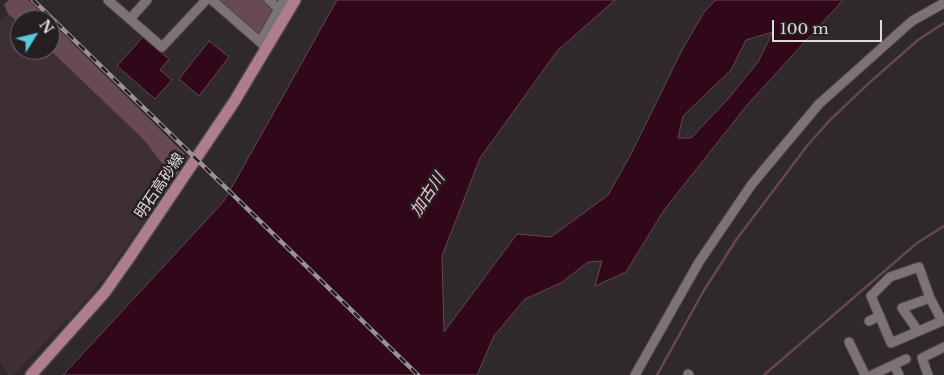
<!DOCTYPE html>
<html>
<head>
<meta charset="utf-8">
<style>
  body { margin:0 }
  #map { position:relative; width:944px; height:375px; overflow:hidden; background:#30292b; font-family:"Libre Baskerville",serif }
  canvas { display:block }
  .north { position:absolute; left:10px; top:10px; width:50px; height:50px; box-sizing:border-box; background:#261f21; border:1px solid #706a6c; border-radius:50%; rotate:54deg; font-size:14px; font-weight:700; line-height:20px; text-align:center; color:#e0dadc }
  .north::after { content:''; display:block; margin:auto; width:18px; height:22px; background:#53cbdb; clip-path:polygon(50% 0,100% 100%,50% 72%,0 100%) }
  .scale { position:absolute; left:772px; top:20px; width:110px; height:22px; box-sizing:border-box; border:2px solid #e0dadc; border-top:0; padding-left:6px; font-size:15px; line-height:18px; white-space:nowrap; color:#e0dadc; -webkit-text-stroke:4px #261f21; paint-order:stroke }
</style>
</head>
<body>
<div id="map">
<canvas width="944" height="375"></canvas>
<div class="north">N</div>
<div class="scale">100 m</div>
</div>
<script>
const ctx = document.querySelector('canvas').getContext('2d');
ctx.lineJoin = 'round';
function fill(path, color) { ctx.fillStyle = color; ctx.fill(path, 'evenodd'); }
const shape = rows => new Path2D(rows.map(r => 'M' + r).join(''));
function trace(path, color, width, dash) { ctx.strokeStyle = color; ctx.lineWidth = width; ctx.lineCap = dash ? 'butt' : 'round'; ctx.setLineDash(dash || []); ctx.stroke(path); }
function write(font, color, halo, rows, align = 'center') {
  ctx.font = font + ' "Libre Baskerville","Noto Sans JP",serif'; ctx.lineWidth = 5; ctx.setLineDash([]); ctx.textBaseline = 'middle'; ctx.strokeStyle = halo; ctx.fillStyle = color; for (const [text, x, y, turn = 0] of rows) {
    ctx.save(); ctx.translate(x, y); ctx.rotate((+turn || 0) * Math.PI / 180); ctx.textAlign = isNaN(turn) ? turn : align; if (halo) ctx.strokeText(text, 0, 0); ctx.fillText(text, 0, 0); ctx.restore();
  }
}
const built = shape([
  [8,14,20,23,20,50,50,50,144,140,174,179,127,246,88,299,13,375,8,375,0,361,0,20]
]);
const green = shape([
  [9,0,29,0,49,20,20,20,20,23,8,14,4,4],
  [216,0,263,0,272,9,273,13,261,37],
  [50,21,188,157,174,179,144,140,50,50]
]);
const water = shape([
  [337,0,615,0,558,50,480,158,442,256,444,332,517,234,551,237,608,195,631,154,682,50,704,12,716,0,843,0,748,104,664,210,626,272,595,286,602,261,588,262,561,283,525,299,494,336,477,375,63,375,224,201,337,0],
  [773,32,758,62,728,99,691,138,678,138,683,116,731,70,746,40,773,32],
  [143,37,169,59,160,70,172,80,155,99,117,66,143,37],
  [209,41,229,57,199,96,179,79,209,41]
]);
const stream = shape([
  [657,375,703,292,736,240,807,146,829,121,869,83,918,40,944,23],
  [764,375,917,243,944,226]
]);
const minor = shape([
  [108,0,162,47,206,0],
  [212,0,267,48],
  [269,0,279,9],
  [130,19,147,0],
  [260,42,284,0],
  [869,321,880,316],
  [942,321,930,298,919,267,890,277,871,296,891,343,942,321,944,320],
  [918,331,902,308,930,298],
  [849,342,865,375],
  [894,365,899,375],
  [688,374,689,375],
  [635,375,699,262,752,184,819,104,912,21,944,3],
  [872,375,906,359],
  [928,375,922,358,944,347]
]);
const major = shape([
  [31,375,105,292,131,255,234,102,295,0]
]);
const rail = shape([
  [33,0,418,375]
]);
const streetNames = [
  ["明石高砂線",160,186,-56]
];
const waterNames = [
  ["加古川",428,195,-57]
];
fill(built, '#3e2f34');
fill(green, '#694954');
fill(water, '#31071a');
trace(water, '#664654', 1);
trace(stream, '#664654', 2.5);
trace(minor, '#4c4547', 11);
trace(major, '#4c4547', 14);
trace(minor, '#7d7376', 9);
trace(major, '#ae7e8f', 11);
trace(rail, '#9a9395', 4.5);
trace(rail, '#261f21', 2.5, [8]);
write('15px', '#e0dadc', '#261f21', streetNames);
write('italic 16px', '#f5c3d3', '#261f21', waterNames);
</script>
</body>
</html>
